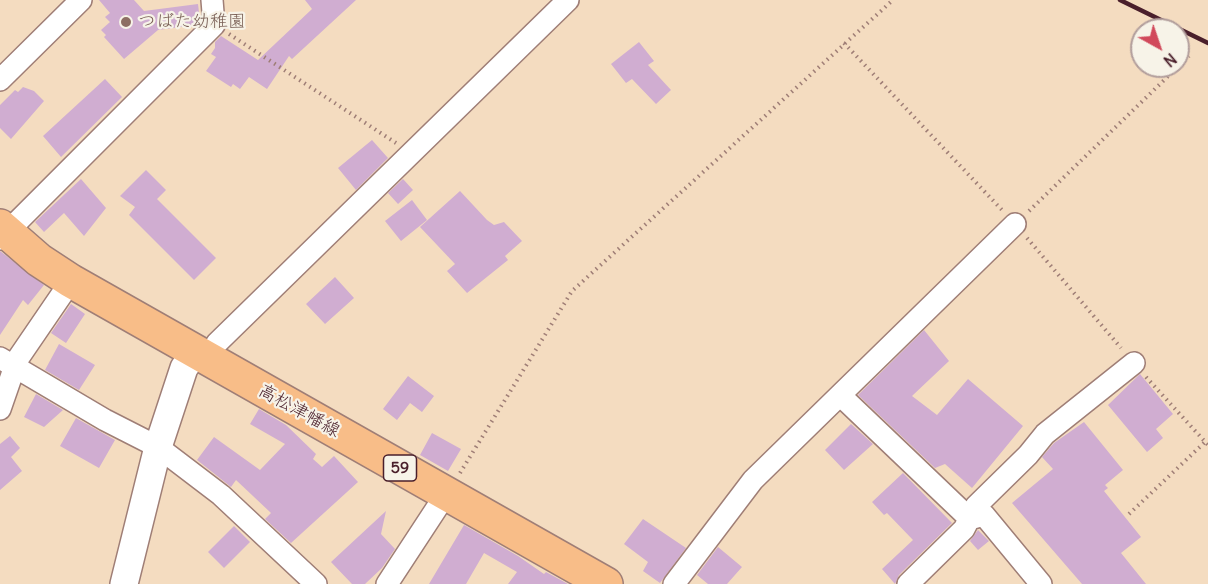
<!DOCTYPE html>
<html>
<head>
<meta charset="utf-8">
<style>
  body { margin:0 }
  #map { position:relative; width:1208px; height:584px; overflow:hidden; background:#f4dcc0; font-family:Delius,sans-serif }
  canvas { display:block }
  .north { position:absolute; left:1130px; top:18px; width:60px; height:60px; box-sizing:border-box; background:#f7f3e8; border:2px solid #b29e9c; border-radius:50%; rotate:140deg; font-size:16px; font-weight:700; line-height:24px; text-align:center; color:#4a1f2b }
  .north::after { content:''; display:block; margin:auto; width:21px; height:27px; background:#d1495b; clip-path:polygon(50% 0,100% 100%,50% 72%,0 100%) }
</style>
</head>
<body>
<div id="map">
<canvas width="1208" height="584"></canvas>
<div class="north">N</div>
</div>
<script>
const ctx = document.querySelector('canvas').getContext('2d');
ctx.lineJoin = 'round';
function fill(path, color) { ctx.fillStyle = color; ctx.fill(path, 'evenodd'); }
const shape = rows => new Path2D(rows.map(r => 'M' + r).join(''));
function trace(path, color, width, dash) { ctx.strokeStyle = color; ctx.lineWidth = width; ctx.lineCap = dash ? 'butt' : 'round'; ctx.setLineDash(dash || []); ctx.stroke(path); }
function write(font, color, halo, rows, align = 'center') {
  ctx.font = font + ' Delius,"Klee One",sans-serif'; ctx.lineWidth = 4.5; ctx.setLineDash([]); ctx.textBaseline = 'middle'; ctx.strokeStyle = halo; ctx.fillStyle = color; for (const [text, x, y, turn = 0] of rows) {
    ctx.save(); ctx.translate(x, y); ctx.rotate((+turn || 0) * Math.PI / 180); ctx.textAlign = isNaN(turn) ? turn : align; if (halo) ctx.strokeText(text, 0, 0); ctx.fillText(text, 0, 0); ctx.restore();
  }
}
const building = shape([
  [99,0,134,0,144,11,198,4,200,21,196,25,158,30,124,59,104,37,106,35,101,30,110,22,105,17,110,13],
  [305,0,356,0,292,59,289,56,267,89,249,77,240,89,233,84,231,87,206,71,216,57,211,54,215,48,215,42,221,36,258,60,312,9],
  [639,42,654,61,648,65,671,90,656,104,632,79,626,83,611,64],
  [105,79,122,97,61,157,43,136],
  [23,87,34,91,44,101,11,139,0,128,0,105,15,90,18,92],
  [372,140,388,158,356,190,338,168],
  [146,170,166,190,157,199,216,258,194,280,129,215,135,207,120,196],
  [81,179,106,208,84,236,64,213,44,232,35,222],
  [403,179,413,190,398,204,388,193],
  [460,191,487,220,494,225,504,222,522,241,505,256,508,260,467,293,447,271,455,264,420,227],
  [412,200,427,220,401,241,385,221],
  [0,251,44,285,28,305,23,300,0,335],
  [335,277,354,298,325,324,306,304],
  [71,304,85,314,66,343,51,333],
  [924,330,949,361,912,396,937,415,968,379,1023,426,972,488,945,464,935,468,858,395],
  [59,344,95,365,79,390,45,370],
  [1140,374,1173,414,1156,429,1163,438,1147,452,1108,405],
  [408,376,434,396,422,412,410,403,397,420,383,409],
  [36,394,63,410,44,427,24,417],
  [259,409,286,425,316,454,313,459,322,467,334,456,358,482,291,543,265,519,271,513,236,480,231,487,197,460,214,437,260,470,285,444,250,424],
  [76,418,115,440,99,468,60,446],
  [1084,422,1123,470,1105,485,1108,488,1104,491,1141,537,1121,553,1146,584,1082,584,1012,503,1053,469,1042,457,1054,443],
  [851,424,873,444,844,470,825,450],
  [432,433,461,449,448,471,420,455],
  [10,436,20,448,11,457,22,471,0,490,0,444],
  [903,473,952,523,899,575,895,584,882,569,913,540,887,513,884,515,872,502],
  [386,511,381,534,395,549,382,568,365,584,352,584,331,562],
  [643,519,686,548,660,583,643,571,648,562,624,544],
  [464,525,518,556,544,574,546,572,568,584,508,584,517,572,484,553,466,584,429,584],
  [234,526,250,542,224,568,208,552],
  [978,530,989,541,978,550,970,541],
  [718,547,742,567,727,584,708,584,697,575]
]);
const path = shape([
  [229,34,396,143],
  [844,43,1002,210],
  [1029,211,1189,56],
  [1027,238,1121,348],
  [1146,377,1208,445],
  [460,473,572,291,893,0],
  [1129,514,1205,442]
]);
const minor = shape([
  [0,80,81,0],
  [0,239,214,25,212,0],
  [0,358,105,420,158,447,221,495,316,584],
  [207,359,217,343,568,0],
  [840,395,970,519,984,515,1041,584],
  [0,409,17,360,71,281],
  [387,584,446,494],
  [674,584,753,480,1015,224],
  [908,584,964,529,976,506,1028,455,1045,434,1134,363]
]);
const tertiary = shape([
  [124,584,158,447,184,368,195,352]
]);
const primary = shape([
  [0,226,39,260,71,281,606,584]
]);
const rail = shape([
  [1120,0,1208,43]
]);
const markers = [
  [126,22,6,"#8d6e63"]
];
const shields = [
  [400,468,33]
];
const shieldNames = [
  ["59",400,468]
];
const educationNames = [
  ["つばた幼稚園",138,22]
];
const streetNames = [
  ["高松津幡線",299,411,29]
];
fill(building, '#d0add1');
trace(minor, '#9f7e76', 24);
trace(tertiary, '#9f7e76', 30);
trace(primary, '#9f7e76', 36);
trace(path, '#9f7e76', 4, [1.5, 4.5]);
trace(minor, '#fff', 21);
trace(tertiary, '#fff', 27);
trace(primary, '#f8bd88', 33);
trace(rail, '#4a1f2b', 4.5);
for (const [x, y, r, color] of markers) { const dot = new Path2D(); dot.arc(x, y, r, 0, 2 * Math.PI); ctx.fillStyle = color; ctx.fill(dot); trace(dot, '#f7f3e8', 2); }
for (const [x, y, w] of shields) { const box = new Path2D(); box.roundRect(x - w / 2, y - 13, w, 26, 4.5); ctx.fillStyle = '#f7f3e8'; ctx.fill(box); trace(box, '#4a1f2b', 1.5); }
write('bold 16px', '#4a1f2b', null, shieldNames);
write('18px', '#785e54', '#f7f3e8', educationNames, 'left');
write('18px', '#4a1f2b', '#f7f3e8', streetNames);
</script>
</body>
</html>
